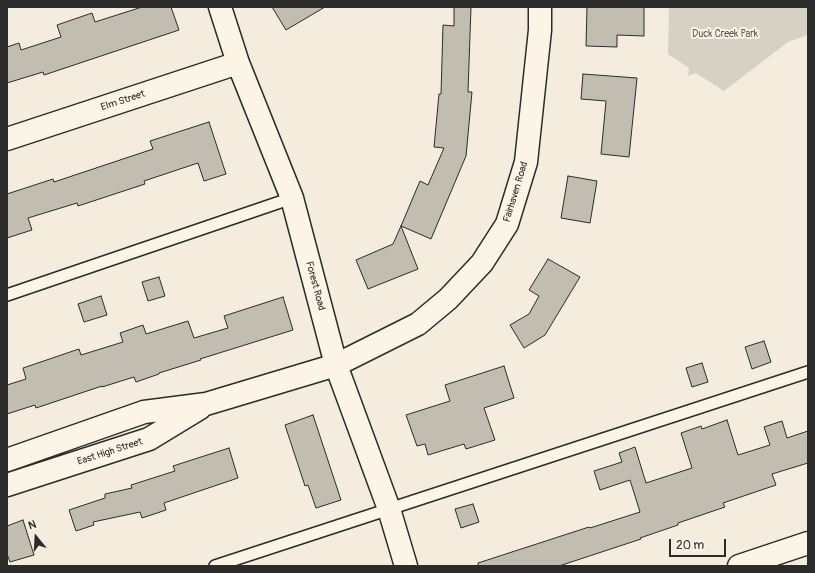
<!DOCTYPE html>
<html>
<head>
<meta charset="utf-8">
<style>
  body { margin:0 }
  #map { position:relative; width:815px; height:573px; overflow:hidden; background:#f4edde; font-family:Pangolin,sans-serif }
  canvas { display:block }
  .frame { position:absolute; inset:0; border:8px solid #2b2b2b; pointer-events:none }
  .north { position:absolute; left:16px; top:517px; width:40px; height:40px; -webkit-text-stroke:3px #fcf5e5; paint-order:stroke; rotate:342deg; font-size:11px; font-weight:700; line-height:16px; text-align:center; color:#2b2b2b }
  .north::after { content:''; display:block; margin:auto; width:14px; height:18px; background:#2b2b2b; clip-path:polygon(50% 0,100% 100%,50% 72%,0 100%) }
  .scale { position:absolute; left:669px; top:539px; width:57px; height:18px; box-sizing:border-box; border:2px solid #2b2b2b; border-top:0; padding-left:5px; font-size:12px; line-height:14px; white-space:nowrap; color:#2b2b2b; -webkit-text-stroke:3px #fcf5e5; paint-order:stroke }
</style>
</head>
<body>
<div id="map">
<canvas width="815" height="573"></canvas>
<div class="frame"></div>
<div class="north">N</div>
<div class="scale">20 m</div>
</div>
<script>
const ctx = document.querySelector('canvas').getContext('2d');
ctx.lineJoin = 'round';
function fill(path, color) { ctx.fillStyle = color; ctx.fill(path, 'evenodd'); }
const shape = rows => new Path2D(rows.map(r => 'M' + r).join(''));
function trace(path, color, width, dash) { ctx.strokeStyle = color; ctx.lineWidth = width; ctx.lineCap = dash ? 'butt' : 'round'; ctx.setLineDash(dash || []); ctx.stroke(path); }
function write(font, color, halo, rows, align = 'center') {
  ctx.font = font + ' Pangolin,sans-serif'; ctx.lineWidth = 4; ctx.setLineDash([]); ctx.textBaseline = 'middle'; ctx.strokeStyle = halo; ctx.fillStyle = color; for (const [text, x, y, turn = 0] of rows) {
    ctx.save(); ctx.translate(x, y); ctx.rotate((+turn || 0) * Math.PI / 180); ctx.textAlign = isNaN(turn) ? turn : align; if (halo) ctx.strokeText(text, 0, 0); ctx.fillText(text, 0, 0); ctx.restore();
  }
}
const green = shape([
  [669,7,808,7,808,35,788,42,724,91,696,73,688,76,689,68,668,54]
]);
const building = shape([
  [142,7,171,7,179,30,44,75,43,72,7,83,7,47,19,43,21,50,61,37,57,25,92,13,95,22,142,7],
  [272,7,325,7,286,30,272,7],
  [454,7,471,7,468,92,472,92,466,156,431,239,401,226,420,181,428,185,444,148,434,147,439,94,441,94,443,25,454,26,454,7],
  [587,7,644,7,644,36,617,35,617,47,586,46,587,7],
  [583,74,637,78,629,157,601,154,606,101,581,99,583,74],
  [209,122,226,174,204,181,198,163,144,181,145,184,78,206,77,203,28,218,32,230,7,238,7,194,53,179,54,182,153,149,150,141,209,122],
  [568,176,597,181,590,223,561,218,568,176],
  [401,226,418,269,368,289,356,260,393,244,401,226],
  [548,259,580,277,545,335,524,348,510,325,529,314,539,296,529,290,548,259],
  [159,277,165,296,148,301,142,282,159,277],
  [101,296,107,315,84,322,78,304,101,296],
  [283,297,293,330,200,359,201,360,159,373,159,374,136,382,134,377,102,387,102,386,36,408,35,405,7,414,7,385,26,379,23,368,79,349,81,355,123,342,120,333,143,325,146,334,188,321,194,338,228,328,224,316,283,297],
  [764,341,771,362,752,369,745,347,764,341],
  [702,363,708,382,692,387,686,368,702,363],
  [504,366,514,398,484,408,495,440,466,449,464,444,428,455,425,444,417,446,406,415,450,401,445,385,504,366],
  [313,415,341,500,316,508,308,485,305,486,285,425,313,415],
  [727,420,738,455,770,445,764,427,782,421,787,438,808,431,808,463,772,474,776,485,723,503,725,507,678,523,678,525,640,538,641,539,559,566,478,566,478,563,589,527,590,528,640,512,630,480,600,490,594,471,622,462,619,453,635,447,646,483,692,468,681,433,701,426,702,429,727,420],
  [229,448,238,478,164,503,166,510,142,518,140,512,93,522,94,525,76,531,69,510,105,498,105,494,132,488,131,485,175,471,173,466,229,448],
  [473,504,479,522,461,528,455,509,473,504],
  [23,520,34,555,10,562,7,554,7,526,23,520]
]);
const lane = shape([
  [7,295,292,198],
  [215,566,808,372]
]);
const street = shape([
  [220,7,238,63,292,198,336,365,389,509,406,566],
  [7,139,238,63],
  [7,460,144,412,206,404,336,365,418,324,448,299,482,263,507,224,526,162,540,30,540,7],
  [7,485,149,439,200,408],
  [739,566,808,543]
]);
const parkNames = [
  ["Duck Creek Park",725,34]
];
const streetNames = [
  ["Elm Street",123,101,-18],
  ["Fairhaven Road",516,192,-73],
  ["Forest Road",315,286,75],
  ["East High Street",110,452,-18]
];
fill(green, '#d6d1c4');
fill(building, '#c2bdb1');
trace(building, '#2b2b2b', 1);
trace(lane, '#2b2b2b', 14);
trace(street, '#2b2b2b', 25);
trace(lane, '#fcf5e5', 11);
trace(street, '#fcf5e5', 22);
write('10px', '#565451', '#fcf5e5', parkNames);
write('10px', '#2b2b2b', '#fcf5e5', streetNames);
</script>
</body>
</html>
